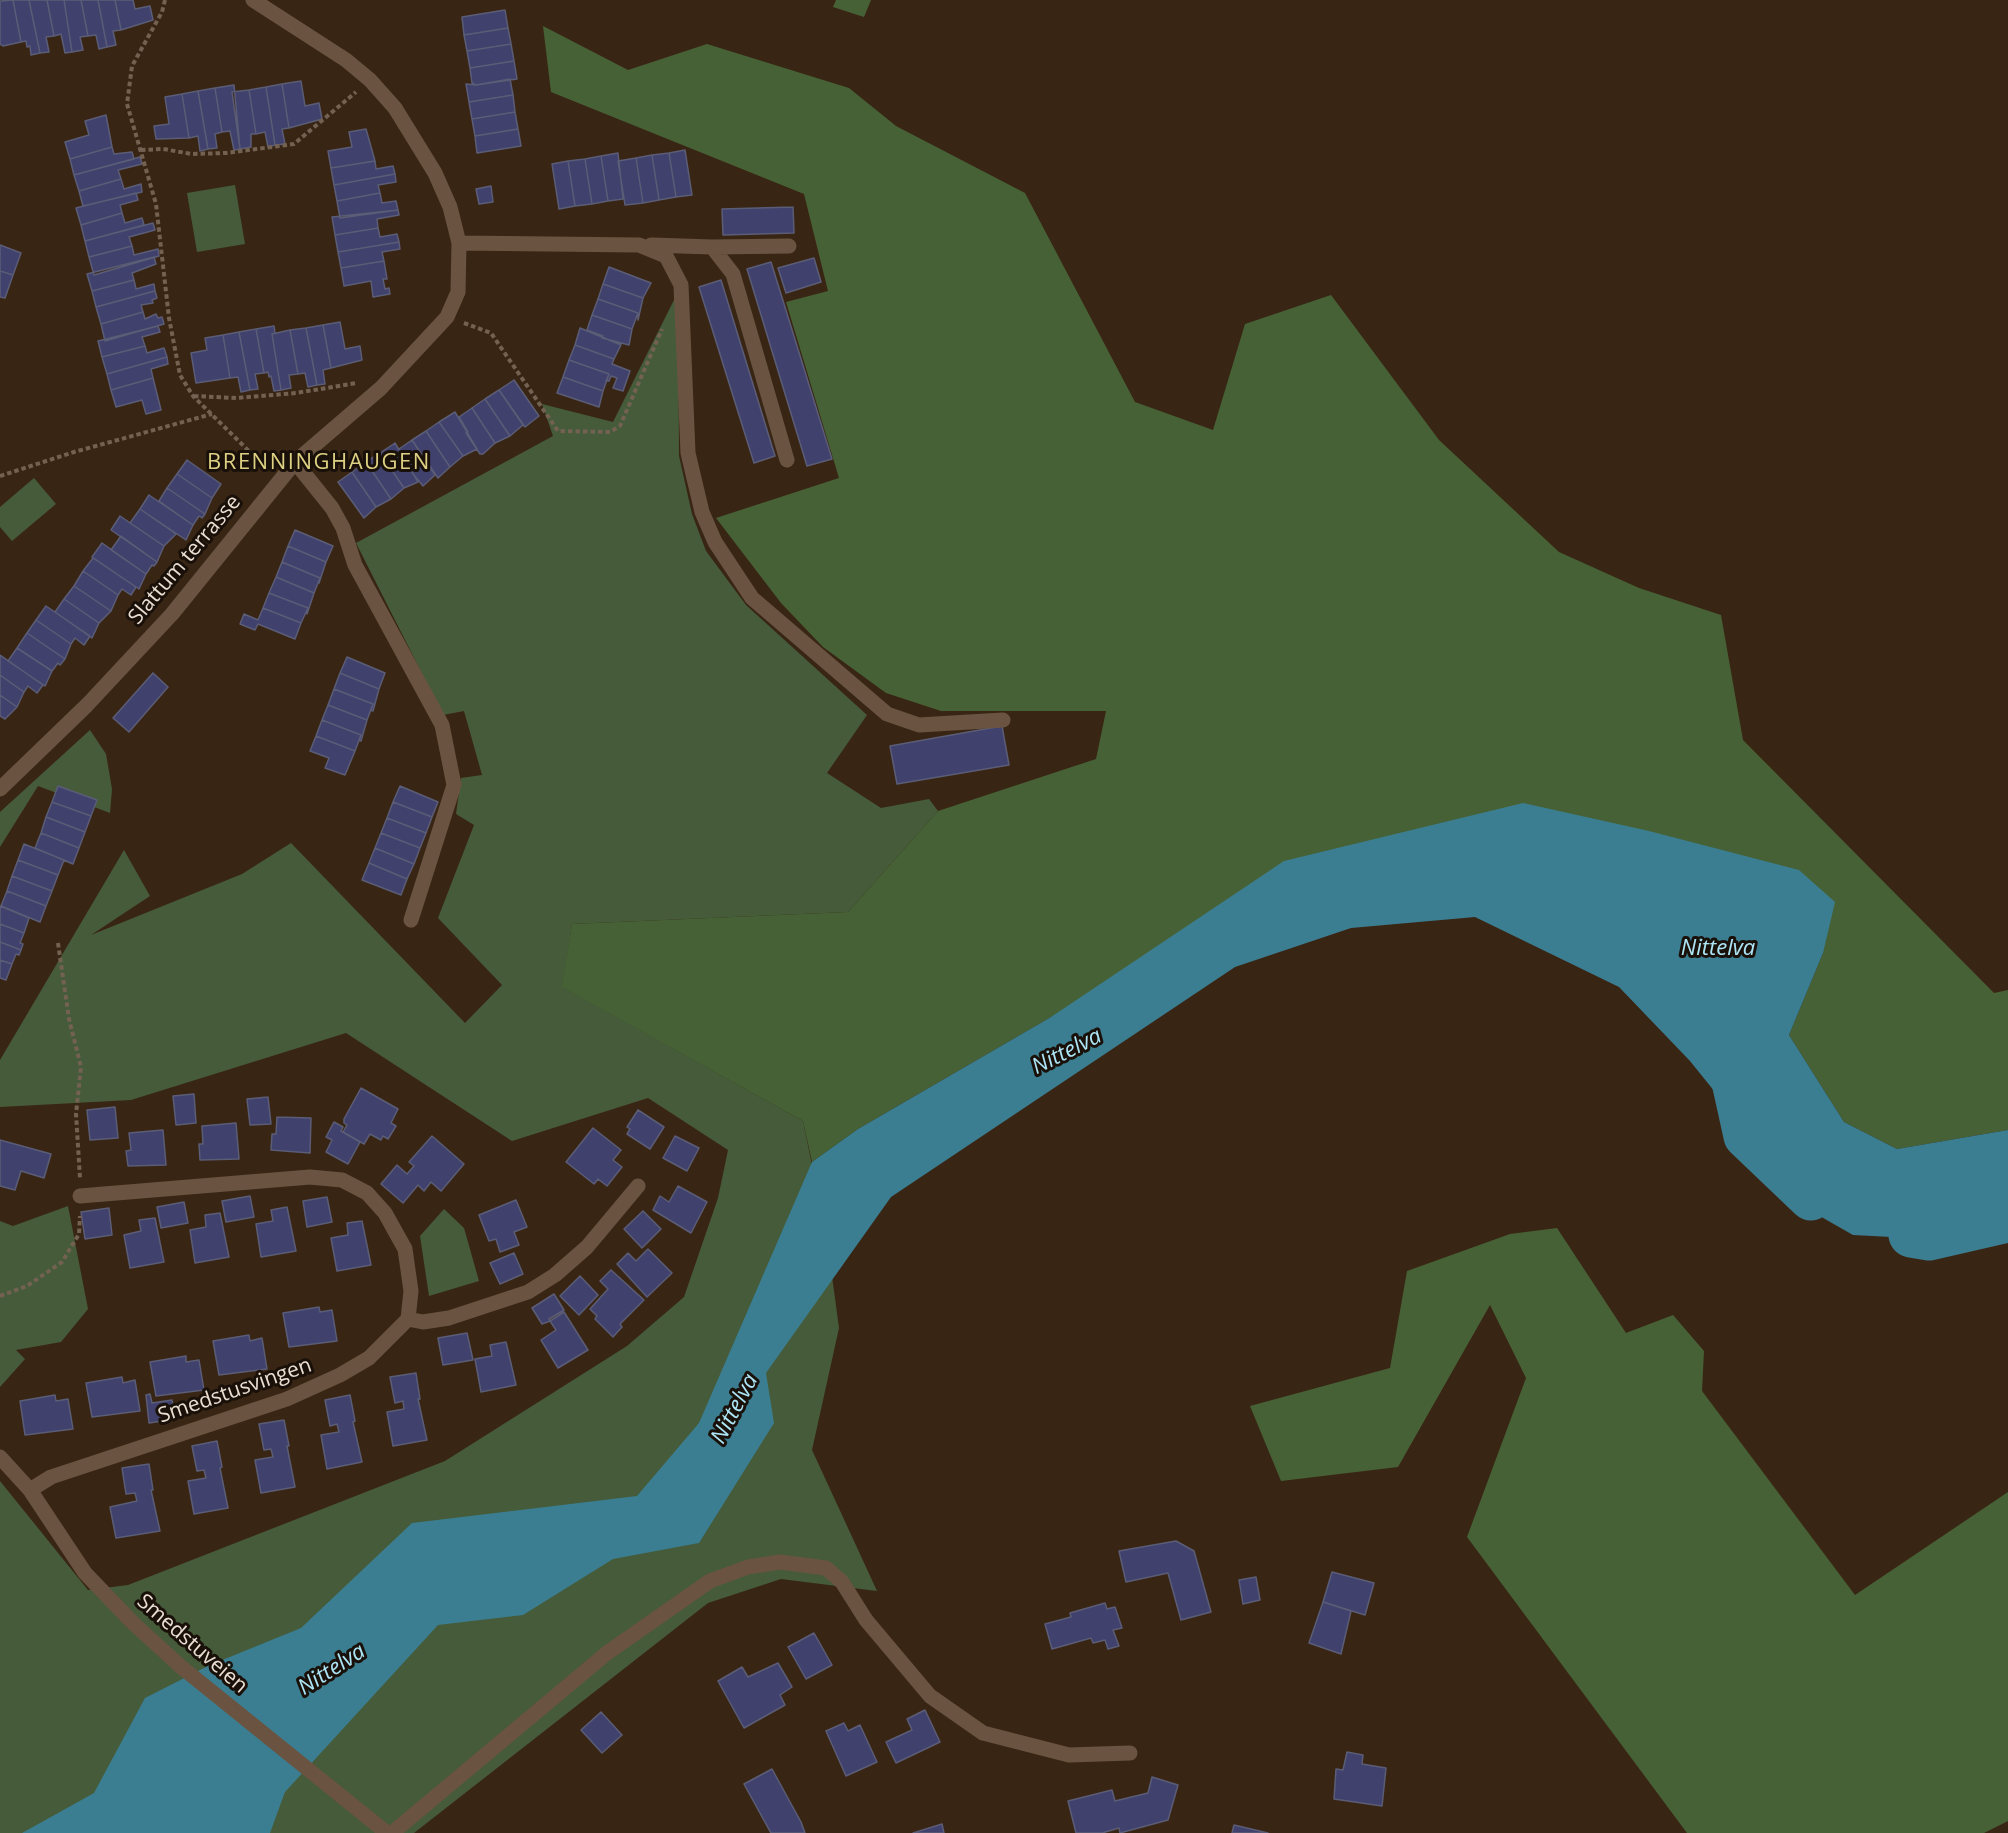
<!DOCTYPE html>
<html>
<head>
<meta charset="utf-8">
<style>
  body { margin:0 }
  canvas { display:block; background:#392514 }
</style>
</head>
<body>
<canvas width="2008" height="1833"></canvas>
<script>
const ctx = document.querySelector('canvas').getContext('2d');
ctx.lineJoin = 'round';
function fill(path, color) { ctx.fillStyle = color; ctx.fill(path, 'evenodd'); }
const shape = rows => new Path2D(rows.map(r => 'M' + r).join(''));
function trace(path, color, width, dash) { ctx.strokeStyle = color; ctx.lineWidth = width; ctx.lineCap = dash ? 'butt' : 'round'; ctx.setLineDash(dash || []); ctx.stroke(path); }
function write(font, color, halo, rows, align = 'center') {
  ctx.font = font + ' "Open Sans",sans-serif'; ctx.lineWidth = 6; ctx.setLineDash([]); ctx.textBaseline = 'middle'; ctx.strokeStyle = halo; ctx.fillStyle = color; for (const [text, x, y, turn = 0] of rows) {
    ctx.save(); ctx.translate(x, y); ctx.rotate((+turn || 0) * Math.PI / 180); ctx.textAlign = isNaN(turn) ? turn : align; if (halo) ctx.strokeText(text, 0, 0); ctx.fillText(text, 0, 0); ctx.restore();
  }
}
const green = shape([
  [235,185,245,244,197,252,187,193],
  [678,292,679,456,692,514,706,551,746,605,867,715,827,773,881,808,929,799,938,811,848,912,572,924,563,987,803,1121,827,1239,839,1328,812,1450,877,1591,781,1579,708,1603,414,1833,0,1833,0,1481,88,1590,128,1585,445,1461,627,1346,684,1297,718,1198,728,1150,648,1098,512,1141,346,1033,131,1100,0,1107,0,1060,124,850,150,896,91,935,242,874,291,843,465,1023,502,985,438,918,474,825,456,814,461,778,482,775,464,711,443,715,356,543,553,436,542,404,613,422],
  [34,478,56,504,12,541,0,527,0,507],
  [90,730,106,754,112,789,110,813,38,786,0,847,0,812],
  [68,1206,88,1309,61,1342,16,1350,25,1359,0,1387,0,1221,13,1226],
  [444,1209,464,1228,479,1281,429,1296,420,1236]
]);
const forest = shape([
  [836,0,871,0,864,17,833,7],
  [543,26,628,70,707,44,849,88,896,126,1025,193,1135,402,1213,430,1245,324,1331,295,1439,440,1559,552,1639,588,1721,615,1743,740,1994,993,2008,990,2008,1130,1897,1149,1844,1122,1789,1035,1823,953,1649,831,1051,1017,858,1129,812,1162,803,1121,562,987,572,924,848,912,938,811,1096,759,1106,711,941,711,886,693,823,647,781,603,716,518,839,478,786,302,828,291,804,194,551,92],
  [1557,1228,1626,1333,1673,1315,1704,1351,1702,1391,1855,1595,2008,1492,2008,1821,1984,1833,1687,1833,1467,1537,1526,1378,1490,1305,1398,1467,1281,1481,1250,1406,1390,1368,1407,1271,1510,1234]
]);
const water = shape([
  [1523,803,1649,831,1799,870,1835,902,1823,953,1789,1035,1844,1122,1897,1149,2008,1130,2008,1219,1930,1239,1853,1235,1811,1211,1690,1061,1619,987,1475,917,1351,928,1235,967,891,1197,766,1373,774,1423,699,1543,613,1559,523,1615,438,1625,285,1792,270,1833,22,1833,94,1793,145,1698,210,1665,301,1628,412,1523,637,1496,699,1423,812,1162,858,1129,1051,1017,1284,861]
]);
const river = shape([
  [1731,1068,1746,1136,1811,1198],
  [1911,1235,1929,1238,2008,1220]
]);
const building = shape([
  [13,0,29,0,40,53,31,55,30,46,27,47,26,41,21,42,13,0],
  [13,0,21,42,3,46,0,44,0,1,13,0],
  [29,0,47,0,54,36,46,37,49,52,40,53,29,0],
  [47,0,64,0,72,52,65,53,61,34,54,36,47,0],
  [64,0,81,0,88,36,80,37,83,50,72,52,64,0],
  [81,0,98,0,107,47,99,49,96,35,88,36,81,0],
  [98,0,115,0,121,30,113,31,116,45,107,47,98,0],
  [115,0,133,0,135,9,150,6,153,20,121,30,115,0],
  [505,10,508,28,464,35,462,17,505,10],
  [508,28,511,44,467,51,464,35,508,28],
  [511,44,514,61,470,68,467,51,511,44],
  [514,61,517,79,476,85,472,83,470,68,514,61],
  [510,79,513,95,469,102,466,84,476,85,510,79],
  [301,81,305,106,319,103,322,119,289,128,282,84,301,81],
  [282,84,289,128,282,129,285,144,275,145,266,87,282,84],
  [234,85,240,149,234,150,230,131,222,132,215,88,234,85],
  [266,87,275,145,268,147,265,132,256,134,249,90,266,87],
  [215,88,222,132,215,134,217,148,208,149,198,91,215,88],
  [249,90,256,134,251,134,251,147,240,149,232,92,249,90],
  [198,91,208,149,200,151,198,136,189,138,182,94,198,91],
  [182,94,189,138,156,139,154,126,169,124,165,97,182,94],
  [513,95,515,112,472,119,469,102,513,95],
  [515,112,518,129,475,136,472,119,515,112],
  [106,115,112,147,70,159,65,142,89,135,85,121,106,115],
  [366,129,375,161,331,168,328,151,352,147,349,132,366,129],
  [518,129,521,146,477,153,475,136,518,129],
  [112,147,114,154,132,152,134,159,74,175,70,159,112,147],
  [685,150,692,195,676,197,669,153,685,150],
  [618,153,623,199,608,201,601,156,618,153],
  [669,153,676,197,659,200,652,155,669,153],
  [652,155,659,200,643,203,636,158,652,155],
  [601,156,608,201,592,204,585,159,601,156],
  [140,157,142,164,118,170,121,179,79,191,74,175,140,157],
  [636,158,643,203,625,205,618,161,636,158],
  [585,159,592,204,575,206,568,161,585,159],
  [375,161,376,169,393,166,395,174,334,185,331,168,375,161],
  [568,161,575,206,559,209,552,164,568,161],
  [395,174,396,182,378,185,380,193,337,201,334,185,395,174],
  [121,179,124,189,141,184,142,192,83,206,79,191,121,179],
  [491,186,493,202,479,204,476,189,491,186],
  [136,193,138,200,120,205,122,213,81,225,76,208,136,193],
  [380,193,382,203,396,201,398,210,340,218,337,201,380,193],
  [793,207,794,233,723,235,722,209,793,207],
  [398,210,399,215,377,219,378,228,335,235,332,217,398,210],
  [122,213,125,223,142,218,144,225,85,241,81,225,122,213],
  [153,223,155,230,129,237,132,246,89,257,85,241,153,223],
  [378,228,380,237,397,234,399,242,338,252,335,235,378,228],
  [399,242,400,249,382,252,384,261,341,268,338,252,399,242],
  [0,245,21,253,13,275,0,271,0,245],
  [132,246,134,255,158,249,159,256,94,275,89,257,132,246],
  [154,257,156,264,132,273,134,280,92,291,87,274,154,257],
  [814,258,821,282,786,293,778,268,814,258],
  [384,261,387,279,383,279,385,289,389,288,390,294,373,297,371,281,344,286,341,268,384,261],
  [771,262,832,459,807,466,747,269,771,262],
  [609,267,651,283,643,298,603,284,609,267],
  [0,271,13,275,5,298,0,297,0,271],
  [134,280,136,289,154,284,155,291,96,307,92,291,134,280],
  [721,280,775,456,754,463,699,287,721,280],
  [603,284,643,298,638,320,638,313,598,299,603,284],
  [155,291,157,298,152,300,153,303,141,305,143,312,101,324,96,307,155,291],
  [598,299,638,313,632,329,592,315,598,299],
  [143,312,145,319,156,314,158,318,162,317,164,324,105,341,101,324,143,312],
  [592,315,632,329,629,345,602,338,603,336,587,330,592,315],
  [340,322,345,349,360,346,362,360,331,368,323,325,340,322],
  [323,325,331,368,323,370,325,384,317,385,306,328,323,325],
  [158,326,160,332,142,337,145,346,102,357,98,341,158,326],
  [274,326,275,333,272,334,281,390,274,391,271,376,269,377,268,372,264,373,256,329,274,326],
  [306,328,317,385,308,387,305,373,298,374,290,330,306,328],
  [580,328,621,345,614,359,575,345,580,328],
  [256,329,264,373,255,374,258,389,250,390,239,332,256,329],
  [290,330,298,374,289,375,291,388,281,390,272,334,290,330],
  [239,332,250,390,241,392,238,377,230,378,223,335,239,332],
  [223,335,230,378,196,383,191,353,207,350,205,338,223,335],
  [575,345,614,359,612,364,630,371,623,391,613,388,617,378,611,376,609,381,606,381,609,374,569,360,575,345],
  [145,346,147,353,164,348,167,357,107,374,102,357,145,346],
  [167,357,168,364,151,369,153,378,111,390,107,374,167,357],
  [569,360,609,374,603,391,563,377,569,360],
  [563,377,603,391,599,407,557,393,563,377],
  [153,378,161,410,146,414,142,400,116,407,111,390,153,378],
  [514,380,539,416,525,427,499,390,514,380],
  [499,390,523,425,510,436,485,399,499,390],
  [485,399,510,436,495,443,472,408,485,399],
  [472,408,495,443,483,454,480,454,466,433,468,432,459,417,472,408],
  [455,412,477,449,463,456,439,422,455,412],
  [439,422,463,456,450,467,426,431,439,422],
  [426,431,450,467,438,478,412,440,426,431],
  [412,440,435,475,423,486,406,465,409,463,399,449,412,440],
  [395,443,418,482,404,488,380,453,395,443],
  [380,453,404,488,391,499,366,462,380,453],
  [187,460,221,484,212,498,177,474,187,460],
  [366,462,391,499,376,507,352,472,366,462],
  [352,472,376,507,364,518,338,482,352,472],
  [177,474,212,498,205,514,167,488,177,474],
  [167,488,205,514,202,518,199,516,193,525,159,501,167,488],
  [149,495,193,525,186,540,140,509,149,495],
  [140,509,176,534,164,546,130,523,140,509],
  [120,516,164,546,157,562,111,530,120,516],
  [295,530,333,546,326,562,288,546,295,530],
  [121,536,157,562,154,566,152,565,146,574,111,550,121,536],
  [102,543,146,574,139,589,92,557,102,543],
  [288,546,326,562,319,583,320,578,282,562,288,546],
  [93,558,136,587,131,595,122,589,118,595,83,571,93,558],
  [282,562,320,578,314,593,276,577,282,562],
  [83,571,118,595,111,611,74,586,83,571],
  [276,577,314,593,307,614,308,608,269,593,276,577],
  [74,586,111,611,99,623,64,599,74,586],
  [269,593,308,608,301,623,263,608,269,593],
  [64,599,99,623,92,638,55,612,64,599],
  [46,606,90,636,84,645,75,638,71,644,36,620,46,606],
  [263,608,301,623,295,639,258,624,255,630,240,624,244,614,258,620,263,608],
  [36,620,71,644,65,659,27,633,36,620],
  [27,633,65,659,60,665,58,663,52,671,17,648,27,633],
  [17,648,52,671,45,686,8,661,17,648],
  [0,655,43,685,37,693,28,686,24,692,0,675,0,655],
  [347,657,385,673,379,689,340,673,347,657],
  [153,673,168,687,129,732,113,718,153,673],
  [340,673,379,689,373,711,371,710,373,704,334,689,340,673],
  [0,675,24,692,17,707,0,695,0,675],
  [334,689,373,704,367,720,328,705,334,689],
  [0,695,17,707,5,719,0,716,0,695],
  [328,705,367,720,361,741,359,740,361,735,322,720,328,705],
  [322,720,361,735,355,751,316,736,322,720],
  [1002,726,1009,765,897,784,890,746,1002,726],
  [316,736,355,751,345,775,325,768,329,758,310,751,316,736],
  [58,786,97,800,91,816,52,802,58,786],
  [400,786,438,802,432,817,393,802,400,786],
  [52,802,91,816,85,832,46,817,52,802],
  [393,802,432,817,426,833,387,818,393,802],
  [46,817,85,832,79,848,41,833,46,817],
  [387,818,426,833,420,848,381,833,387,818],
  [41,833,79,848,73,864,35,848,41,833],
  [381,833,420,848,414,864,375,848,381,833],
  [24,844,64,860,58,875,18,860,24,844],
  [375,848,414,864,407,879,369,863,375,848],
  [18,860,58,875,52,891,12,876,18,860],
  [369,863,407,879,401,895,362,880,369,863],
  [12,876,52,891,46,906,7,891,12,876],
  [7,891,46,906,40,922,1,906,7,891],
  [0,906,29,918,24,933,0,924,0,906],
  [0,924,24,933,20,943,23,944,21,950,0,942,0,924],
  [0,942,21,950,19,955,16,954,12,964,0,960,0,942],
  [0,960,12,964,6,980,0,978,0,960],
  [361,1088,398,1109,391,1123,396,1126,388,1139,383,1136,381,1140,370,1134,364,1144,343,1132,347,1125,344,1123,344,1119,361,1088],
  [194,1094,196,1123,176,1125,173,1096,194,1094],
  [268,1097,271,1124,250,1125,247,1099,268,1097],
  [115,1107,118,1138,90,1140,87,1110,115,1107],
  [638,1110,664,1127,650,1149,627,1134,630,1129,627,1127,638,1110],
  [277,1117,311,1118,310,1153,271,1150,272,1134,276,1134,277,1117],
  [334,1122,343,1127,341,1131,360,1142,348,1164,326,1152,332,1140,326,1137,334,1122],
  [236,1123,239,1159,200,1160,199,1144,203,1144,202,1126,236,1123],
  [593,1128,621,1150,613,1160,622,1167,607,1186,598,1179,594,1184,566,1162,593,1128],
  [163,1130,166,1165,128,1166,126,1151,131,1150,129,1133,163,1130],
  [432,1136,464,1164,441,1191,431,1182,424,1191,418,1185,403,1203,381,1184,397,1165,407,1174,414,1166,409,1162,432,1136],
  [675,1136,699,1148,687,1171,663,1158,675,1136],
  [0,1140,51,1154,44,1178,21,1171,15,1190,0,1186,0,1140],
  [678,1186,707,1202,691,1233,653,1210,660,1196,669,1202,678,1186],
  [250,1196,254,1217,226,1222,222,1201,250,1196],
  [327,1197,332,1222,307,1227,303,1201,327,1197],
  [516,1200,527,1227,514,1232,519,1245,500,1252,496,1239,489,1241,479,1215,516,1200],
  [184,1202,188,1223,161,1228,157,1207,184,1202],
  [287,1207,296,1251,261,1257,256,1224,273,1221,271,1210,287,1207],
  [109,1208,112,1235,85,1239,81,1212,109,1208],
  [643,1211,661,1229,642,1248,624,1229,643,1211],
  [220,1213,229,1257,195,1263,190,1230,206,1227,205,1215,220,1213],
  [155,1218,164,1262,130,1268,124,1235,141,1231,139,1220,155,1218],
  [362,1221,371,1265,337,1271,331,1238,348,1235,347,1223,362,1221],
  [648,1249,672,1273,647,1297,617,1264,628,1253,636,1261,648,1249],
  [514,1253,523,1274,500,1284,490,1263,514,1253],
  [611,1270,644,1300,620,1324,622,1327,613,1337,595,1319,597,1316,590,1309,608,1289,600,1281,611,1270],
  [580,1276,598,1295,579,1315,560,1296,580,1276],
  [554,1294,564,1310,549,1319,550,1321,542,1324,532,1308,554,1294],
  [319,1307,320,1312,332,1310,337,1341,289,1347,283,1313,319,1307],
  [564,1312,588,1350,558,1368,541,1340,556,1330,550,1321,564,1312],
  [467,1333,473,1360,443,1365,438,1338,467,1333],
  [249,1335,250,1341,262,1338,267,1369,219,1375,213,1341,249,1335],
  [506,1342,516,1385,481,1392,475,1359,492,1356,490,1345,506,1342],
  [186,1356,186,1362,199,1360,204,1390,156,1396,150,1362,186,1356],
  [416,1373,420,1399,418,1399,427,1440,393,1446,387,1412,404,1409,403,1401,395,1403,390,1377,416,1373],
  [122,1377,123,1383,135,1380,140,1411,92,1417,86,1383,122,1377],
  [150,1394,152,1403,172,1400,175,1419,149,1423,146,1395,150,1394],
  [55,1395,56,1401,68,1399,73,1429,25,1435,20,1401,55,1395],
  [350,1395,355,1421,353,1422,362,1462,327,1469,321,1435,339,1432,337,1424,330,1426,325,1400,350,1395],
  [284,1420,289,1446,287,1446,295,1487,261,1493,255,1460,273,1457,271,1449,264,1450,259,1424,284,1420],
  [217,1441,222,1467,220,1468,228,1508,194,1514,188,1481,206,1478,204,1470,197,1471,192,1446,217,1441],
  [149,1464,153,1490,151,1490,160,1531,116,1538,110,1507,137,1501,135,1493,126,1494,122,1468,149,1464],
  [1176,1541,1194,1551,1211,1612,1181,1620,1168,1573,1126,1582,1119,1551,1176,1541],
  [1332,1572,1374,1583,1365,1615,1323,1602,1332,1572],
  [1256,1577,1260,1600,1243,1604,1239,1580,1256,1577],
  [1323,1602,1351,1611,1341,1654,1309,1643,1323,1602],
  [1105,1603,1107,1609,1115,1607,1122,1628,1113,1630,1119,1646,1108,1649,1105,1640,1093,1643,1091,1638,1052,1649,1045,1624,1071,1617,1070,1613,1105,1603],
  [814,1633,832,1665,806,1679,788,1647,814,1633],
  [778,1663,792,1687,780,1695,785,1705,744,1728,718,1681,742,1667,748,1677,778,1663],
  [925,1710,940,1742,896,1763,886,1742,912,1730,907,1719,925,1710],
  [601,1712,622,1735,602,1753,581,1730,601,1712],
  [844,1723,848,1731,860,1725,877,1762,846,1776,826,1731,844,1723],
  [1347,1752,1363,1755,1362,1764,1386,1768,1382,1806,1334,1799,1336,1769,1343,1770,1347,1752],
  [772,1769,801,1822,805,1833,771,1833,744,1784,772,1769],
  [1152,1777,1178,1785,1168,1820,1120,1833,1119,1828,1102,1833,1076,1833,1068,1801,1112,1790,1115,1801,1148,1793,1152,1777],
  [942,1824,944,1833,913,1833,942,1824],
  [1234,1825,1268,1833,1232,1833,1234,1825]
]);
const path = shape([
  [165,0,162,12,132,66,127,104,156,204,169,318,180,375,193,396,265,467],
  [141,150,163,149,192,154,226,153,294,144,356,92],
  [464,323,491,333,558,431,610,432,620,426,662,329],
  [194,396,236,398,296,393,357,383],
  [0,476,74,452,212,414],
  [58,943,69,1019,81,1067,76,1114,80,1178],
  [0,1296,27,1286,62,1262,79,1234,80,1216]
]);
const minor = shape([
  [459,243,639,245,666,256,681,285,688,453,702,512,715,542,752,598,887,714,919,725,1003,720],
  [651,245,712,247,733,274,787,460],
  [712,247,789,246],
  [295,462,332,508,343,528,355,565,442,725,454,785,411,920],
  [0,789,87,705,172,614,295,462,381,388,447,317,458,292,459,243,450,207,435,173,395,108,370,80,346,60,253,0],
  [408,1319,423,1322,449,1318,528,1292,555,1275,587,1247,638,1186],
  [0,1457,30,1490,85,1573,132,1622,180,1666,387,1833],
  [30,1490,51,1477,287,1399,340,1375,369,1358,408,1319,411,1291,405,1249,385,1213,367,1193,342,1180,310,1177,80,1196],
  [392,1833,607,1653,710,1581,748,1567,780,1562,826,1568,842,1582,866,1620,930,1696,983,1733,1069,1755,1130,1753]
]);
const streetNames = [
  ["Slattum terrasse",185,560,-50],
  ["Smedstusvingen",235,1391,-19],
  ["Smedstuveien",192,1644,41]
];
const neighbourhoodNames = [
  ["BRENNINGHAUGEN",319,463]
];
const waterNames = [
  ["Nittelva",1718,949],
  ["Nittelva",1067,1052,-27],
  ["Nittelva",735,1409,-62],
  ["Nittelva",332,1670,-33]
];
fill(green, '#455b39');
fill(forest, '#466136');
fill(water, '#3c7e91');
trace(river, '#3c7e91', 45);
fill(building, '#40416c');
trace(building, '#5b5d77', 1.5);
trace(path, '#736152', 4, [4.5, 3]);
trace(minor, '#6a5441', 15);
write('21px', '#ebded3', '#191109', streetNames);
ctx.letterSpacing = '1.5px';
write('22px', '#ddd082', '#191109', neighbourhoodNames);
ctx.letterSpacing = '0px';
write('italic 22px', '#ade5f6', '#191109', waterNames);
</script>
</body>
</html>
